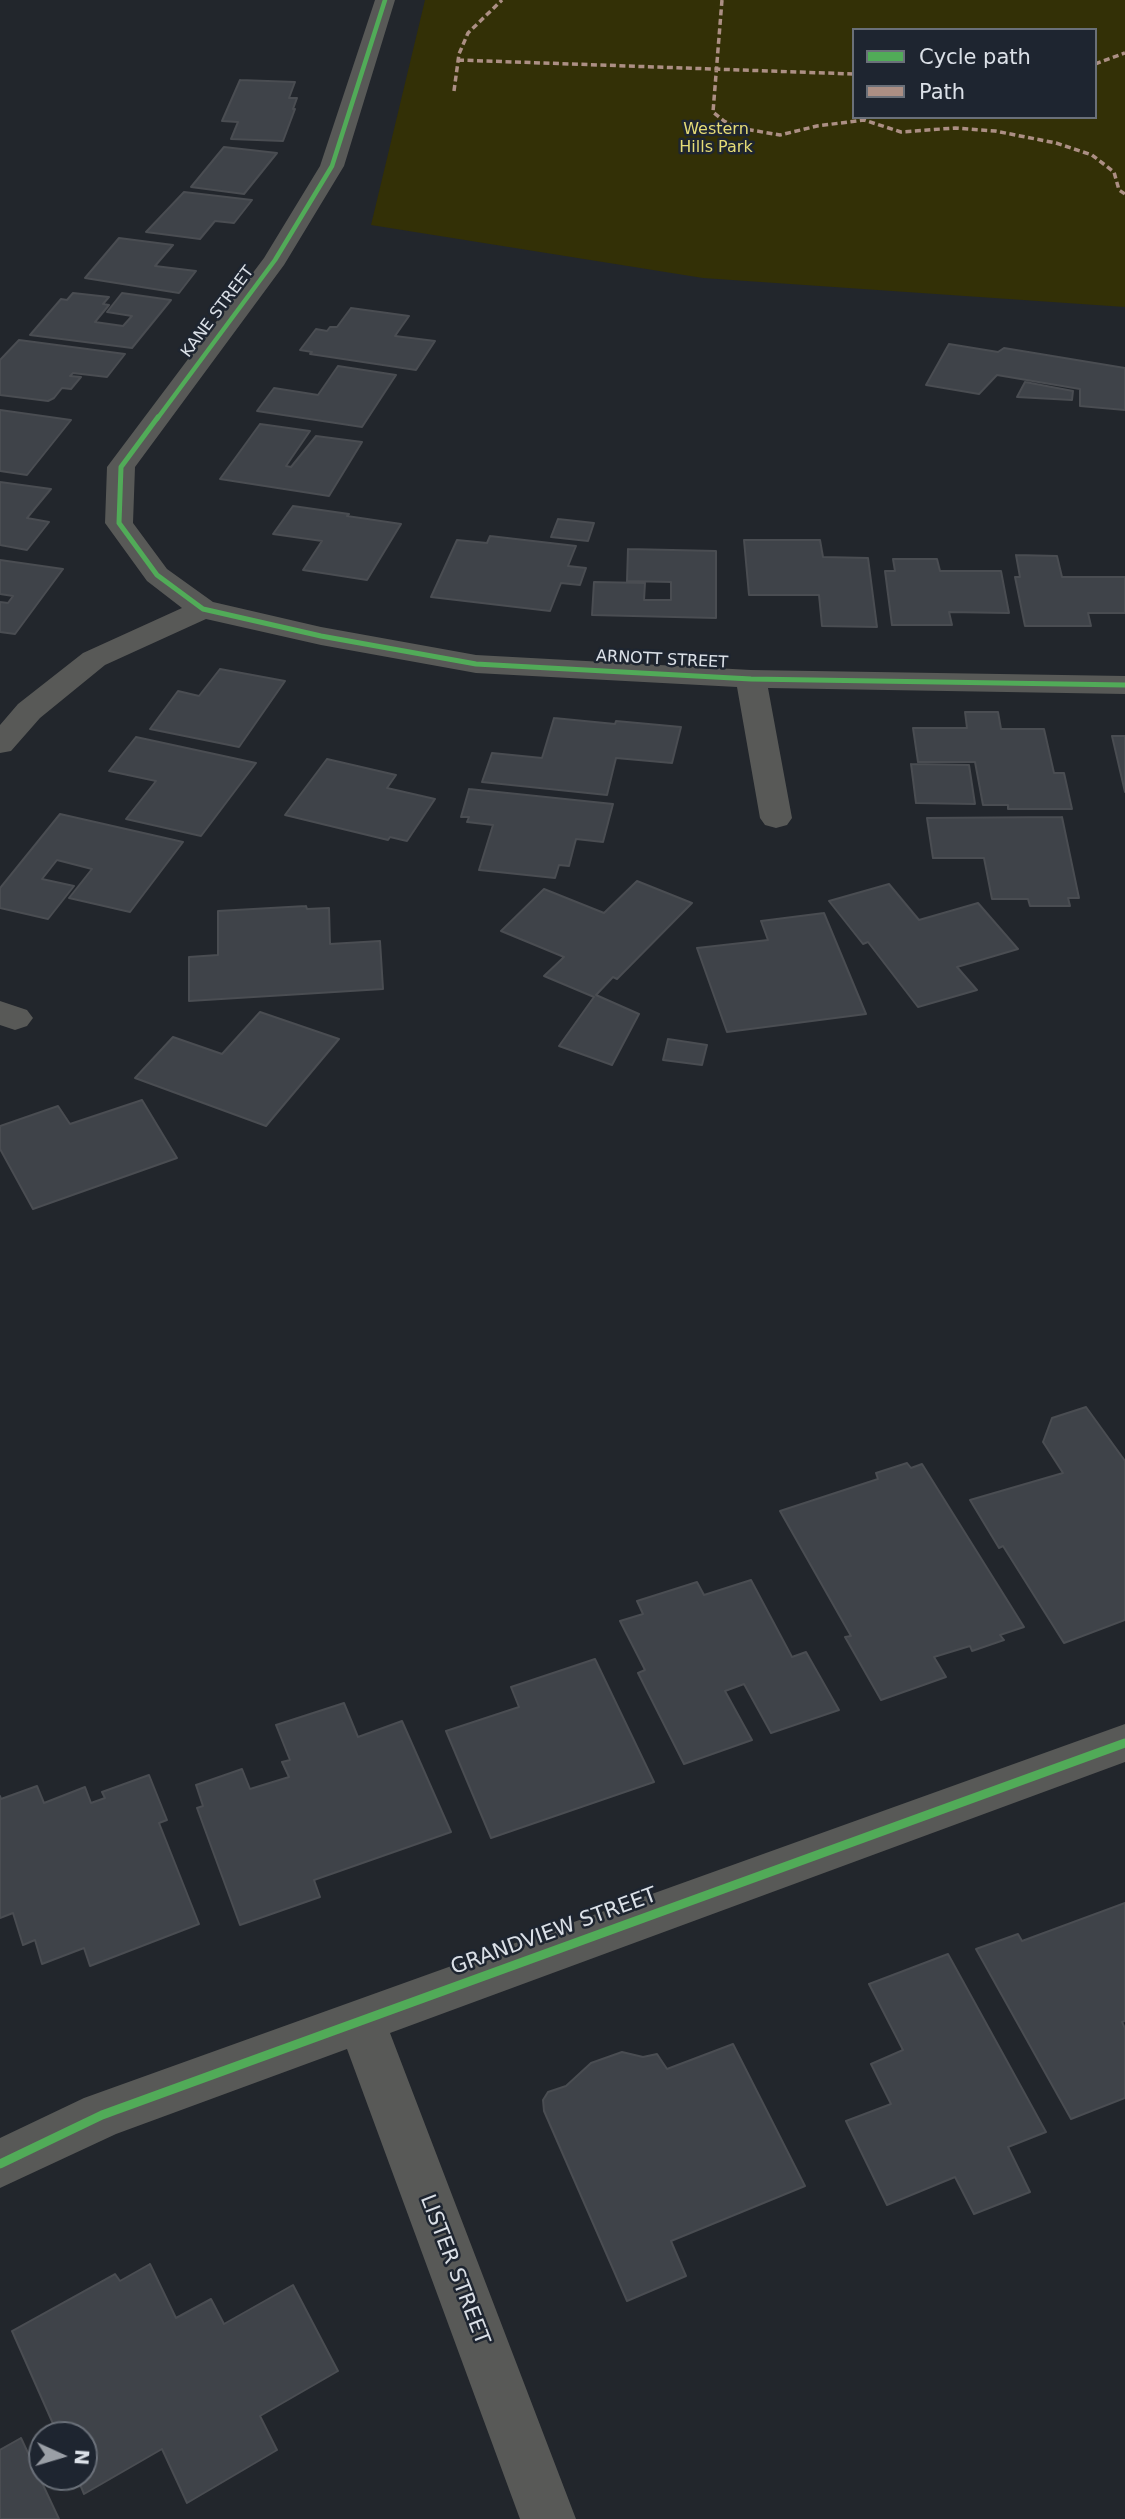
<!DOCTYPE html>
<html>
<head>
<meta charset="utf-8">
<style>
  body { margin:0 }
  #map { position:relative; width:1125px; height:2519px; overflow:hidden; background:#22262c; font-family:"DejaVu Sans",sans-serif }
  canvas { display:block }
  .legend { position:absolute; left:852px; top:28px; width:245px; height:91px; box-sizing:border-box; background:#1e2530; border:2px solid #6a7079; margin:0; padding:9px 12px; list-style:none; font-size:21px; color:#dbe0e7 }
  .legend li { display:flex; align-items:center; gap:14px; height:35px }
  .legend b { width:35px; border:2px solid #6a7079 }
  .north { position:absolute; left:28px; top:2421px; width:70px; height:70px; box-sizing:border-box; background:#1e2530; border:2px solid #6a7079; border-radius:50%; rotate:94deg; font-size:19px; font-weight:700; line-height:28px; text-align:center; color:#dbe0e7 }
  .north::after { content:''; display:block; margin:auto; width:24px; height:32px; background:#9a9fa6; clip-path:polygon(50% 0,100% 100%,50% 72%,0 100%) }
</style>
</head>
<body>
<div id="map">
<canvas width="1125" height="2519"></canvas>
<ul class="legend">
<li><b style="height:9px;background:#51ab58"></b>Cycle path</li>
<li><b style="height:9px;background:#ac8f84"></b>Path</li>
</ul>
<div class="north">N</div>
</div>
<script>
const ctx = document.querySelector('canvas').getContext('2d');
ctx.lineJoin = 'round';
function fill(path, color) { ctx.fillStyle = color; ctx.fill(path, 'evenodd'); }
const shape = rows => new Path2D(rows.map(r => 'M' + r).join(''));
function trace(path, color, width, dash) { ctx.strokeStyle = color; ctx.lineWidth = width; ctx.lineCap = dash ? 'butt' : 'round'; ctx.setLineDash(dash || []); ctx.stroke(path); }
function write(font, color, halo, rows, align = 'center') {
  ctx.font = font + ' "DejaVu Sans",sans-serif'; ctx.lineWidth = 5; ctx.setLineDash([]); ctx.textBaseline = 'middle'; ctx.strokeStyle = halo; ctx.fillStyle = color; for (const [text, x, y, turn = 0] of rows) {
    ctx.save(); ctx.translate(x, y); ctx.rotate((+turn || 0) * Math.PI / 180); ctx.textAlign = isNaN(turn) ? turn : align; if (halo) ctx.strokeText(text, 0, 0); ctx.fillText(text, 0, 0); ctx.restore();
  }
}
const green = shape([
  [425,0,1125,0,1125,307,703,278,371,225],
  [854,30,1095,30,1095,117,854,117]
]);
const building = shape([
  [240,80,295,82,289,98,297,98,293,109,295,109,283,141,231,139,238,122,222,121,240,80],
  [224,147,277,153,244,194,191,187,224,147],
  [184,192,252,200,234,223,215,221,200,239,146,232,184,192],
  [119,238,173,245,155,266,196,271,179,293,85,278,119,238],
  [73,293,109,297,103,304,109,305,95,322,123,326,132,316,107,312,122,293,171,300,132,348,30,335,61,299,67,300,73,293],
  [351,308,409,316,395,336,435,341,416,370,310,354,312,352,300,350,316,329,327,331,330,327,337,327,351,308],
  [19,340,125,354,107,377,73,373,70,376,81,377,71,389,62,388,54,398,48,401,0,395,0,360,19,340],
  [949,344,998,352,1004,348,1125,368,1125,410,1080,406,1080,389,997,375,979,394,926,385,949,344],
  [338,366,396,375,362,427,257,411,274,388,318,395,338,366],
  [1025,382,1073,391,1072,400,1017,397,1025,382],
  [0,410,71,420,27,475,0,471,0,410],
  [260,424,310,431,286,466,291,467,316,436,362,442,329,496,220,479,260,424],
  [0,482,51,489,27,518,49,522,27,550,0,545,0,482],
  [293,506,349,514,347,516,401,524,367,580,303,570,322,541,273,534,293,506],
  [558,519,594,523,588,541,551,537,558,519],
  [490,536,576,546,568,566,586,568,580,585,561,583,550,611,431,597,457,540,487,543,490,536],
  [744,540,820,540,823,557,868,558,877,627,822,626,819,595,749,595,744,540],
  [628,549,716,551,716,618,592,615,594,582,645,583,644,600,671,600,671,582,627,581,628,549],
  [1016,555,1057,556,1062,577,1125,577,1125,613,1088,613,1091,626,1025,626,1015,577,1020,577,1016,555],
  [893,559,937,559,940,571,1001,571,1009,613,949,612,952,625,892,625,885,571,895,571,893,559],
  [0,560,63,569,15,634,0,632,0,602,8,603,13,596,0,594,0,560],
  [220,669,285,681,239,747,150,729,178,691,199,696,220,669],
  [965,712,998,712,1001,729,1044,729,1054,773,1064,773,1072,809,1008,809,1008,805,983,805,975,762,918,762,913,728,967,728,965,712],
  [554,718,615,724,616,721,681,727,672,763,616,758,607,795,482,782,492,753,542,758,554,718],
  [1112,736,1125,736,1125,792,1112,736],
  [136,737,256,763,201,836,126,819,156,781,109,771,136,737],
  [327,759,396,775,387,788,435,799,407,841,390,837,388,840,285,815,327,759],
  [911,764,969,765,975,804,916,803,911,764],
  [469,789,613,804,603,842,576,839,569,866,559,865,555,878,479,870,493,825,467,822,469,817,461,817,469,789],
  [60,814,183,842,130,912,69,898,92,869,57,860,42,879,74,886,48,919,0,908,0,888,60,814],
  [1062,817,1079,898,1068,898,1070,906,1030,906,1028,899,992,899,984,858,933,858,927,818,1062,817],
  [637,881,692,903,617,979,613,977,596,995,639,1014,612,1065,559,1046,594,997,544,976,564,957,501,931,544,889,604,913,637,881],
  [889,884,919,920,978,903,1018,949,957,967,977,990,918,1007,868,942,863,944,829,901,889,884],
  [306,906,307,909,329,908,330,944,380,941,383,989,189,1001,189,957,218,955,218,911,306,906],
  [824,913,866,1014,727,1032,697,948,768,940,761,921,824,913],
  [260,1012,339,1039,266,1126,135,1078,173,1037,222,1054,260,1012],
  [668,1039,707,1045,702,1065,663,1060,668,1039],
  [142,1100,177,1158,33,1209,0,1149,0,1126,58,1106,70,1124,142,1100],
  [1086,1407,1125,1461,1125,1620,1064,1643,1003,1546,999,1548,970,1500,1063,1473,1043,1442,1052,1418,1086,1407],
  [907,1463,911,1468,922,1464,1024,1627,1000,1635,1004,1640,972,1651,970,1646,934,1657,946,1677,881,1700,845,1637,851,1636,780,1511,878,1479,876,1473,907,1463],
  [751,1580,792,1657,806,1652,839,1710,771,1733,744,1684,725,1691,752,1740,684,1764,638,1673,645,1670,620,1621,643,1614,637,1601,697,1582,704,1595,751,1580],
  [595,1659,654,1782,491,1838,446,1731,519,1707,511,1687,595,1659],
  [344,1703,358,1737,402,1721,451,1832,314,1880,320,1897,240,1925,197,1808,203,1806,196,1785,242,1769,250,1789,289,1777,282,1762,290,1760,276,1725,344,1703],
  [149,1775,167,1820,159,1823,199,1924,90,1966,84,1948,42,1964,35,1940,23,1945,13,1913,0,1918,0,1796,1,1799,37,1786,44,1803,85,1787,91,1803,105,1798,102,1792,149,1775],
  [1125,1903,1125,2021,1122,2022,1125,2028,1125,2098,1071,2119,976,1949,1018,1934,1022,1941,1125,1903],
  [948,1954,1046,2132,1008,2147,1030,2192,974,2214,955,2177,887,2205,846,2121,891,2104,871,2064,903,2050,869,1984,948,1954],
  [733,2044,805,2186,671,2241,686,2276,627,2301,544,2111,543,2100,548,2092,566,2086,591,2063,622,2052,643,2057,657,2054,667,2069,733,2044],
  [150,2264,176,2318,211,2299,224,2324,293,2285,338,2371,260,2416,277,2450,187,2503,162,2449,84,2494,77,2477,84,2477,84,2435,58,2435,12,2331,115,2274,120,2281,150,2264],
  [21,2438,59,2519,0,2519,0,2450,21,2438]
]);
const minor = shape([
  [375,0,395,0,344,166,284,265,135,467,133,523,167,569,213,602,321,627,476,655,751,670,1125,676,1125,694,768,688,792,818,787,825,776,828,765,825,760,818,737,687,476,673,321,645,206,619,105,665,40,718,11,751,0,753,0,725,18,704,83,653,182,608,147,581,105,523,107,467,264,258,320,166,375,0],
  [0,1001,27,1010,33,1018,27,1026,15,1030,0,1025,0,1001],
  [1125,1724,1125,1762,390,2033,576,2519,520,2519,347,2049,116,2134,0,2188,0,2138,84,2098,1125,1724]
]);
const quiet = shape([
  [722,0,713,112,724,121,739,128,780,135,817,126,864,120,901,132,955,128,995,131,1056,143,1092,155,1114,172,1119,190,1125,194],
  [458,60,854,74],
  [1095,64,1125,53],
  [454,91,459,54,468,33,502,0]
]);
const cyclewayFar2 = shape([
  [157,419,275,260,332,166,385,0]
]);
const cyclewayFar1 = shape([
  [158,417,121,467,119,523,157,575,203,609,321,636,476,664,751,679,1125,685]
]);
const cycleway = shape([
  [0,2164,102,2115,1125,1743]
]);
const farParknames = [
  ["Western",716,130],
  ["Hills Park",716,148]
];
const farStreetnames = [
  ["KANE STREET",218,312,-53],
  ["ARNOTT STREET",662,660,3]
];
const nearStreetnames = [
  ["GRANDVIEW STREET",554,1932,-20],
  ["LISTER STREET",454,2270,69]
];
fill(green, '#333006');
fill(building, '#3f4349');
trace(building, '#4a4d52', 2);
fill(minor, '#585957');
trace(quiet, '#ac8f84', 3.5, [6, 3.5]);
trace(cyclewayFar2, '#51ab58', 4.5);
trace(cyclewayFar1, '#51ab58', 5);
trace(cycleway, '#51ab58', 9);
write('16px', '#e5db76', '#1e2530', farParknames);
write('16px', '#dbe0e7', '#1e2530', farStreetnames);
write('21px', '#dbe0e7', '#1e2530', nearStreetnames);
</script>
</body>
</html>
